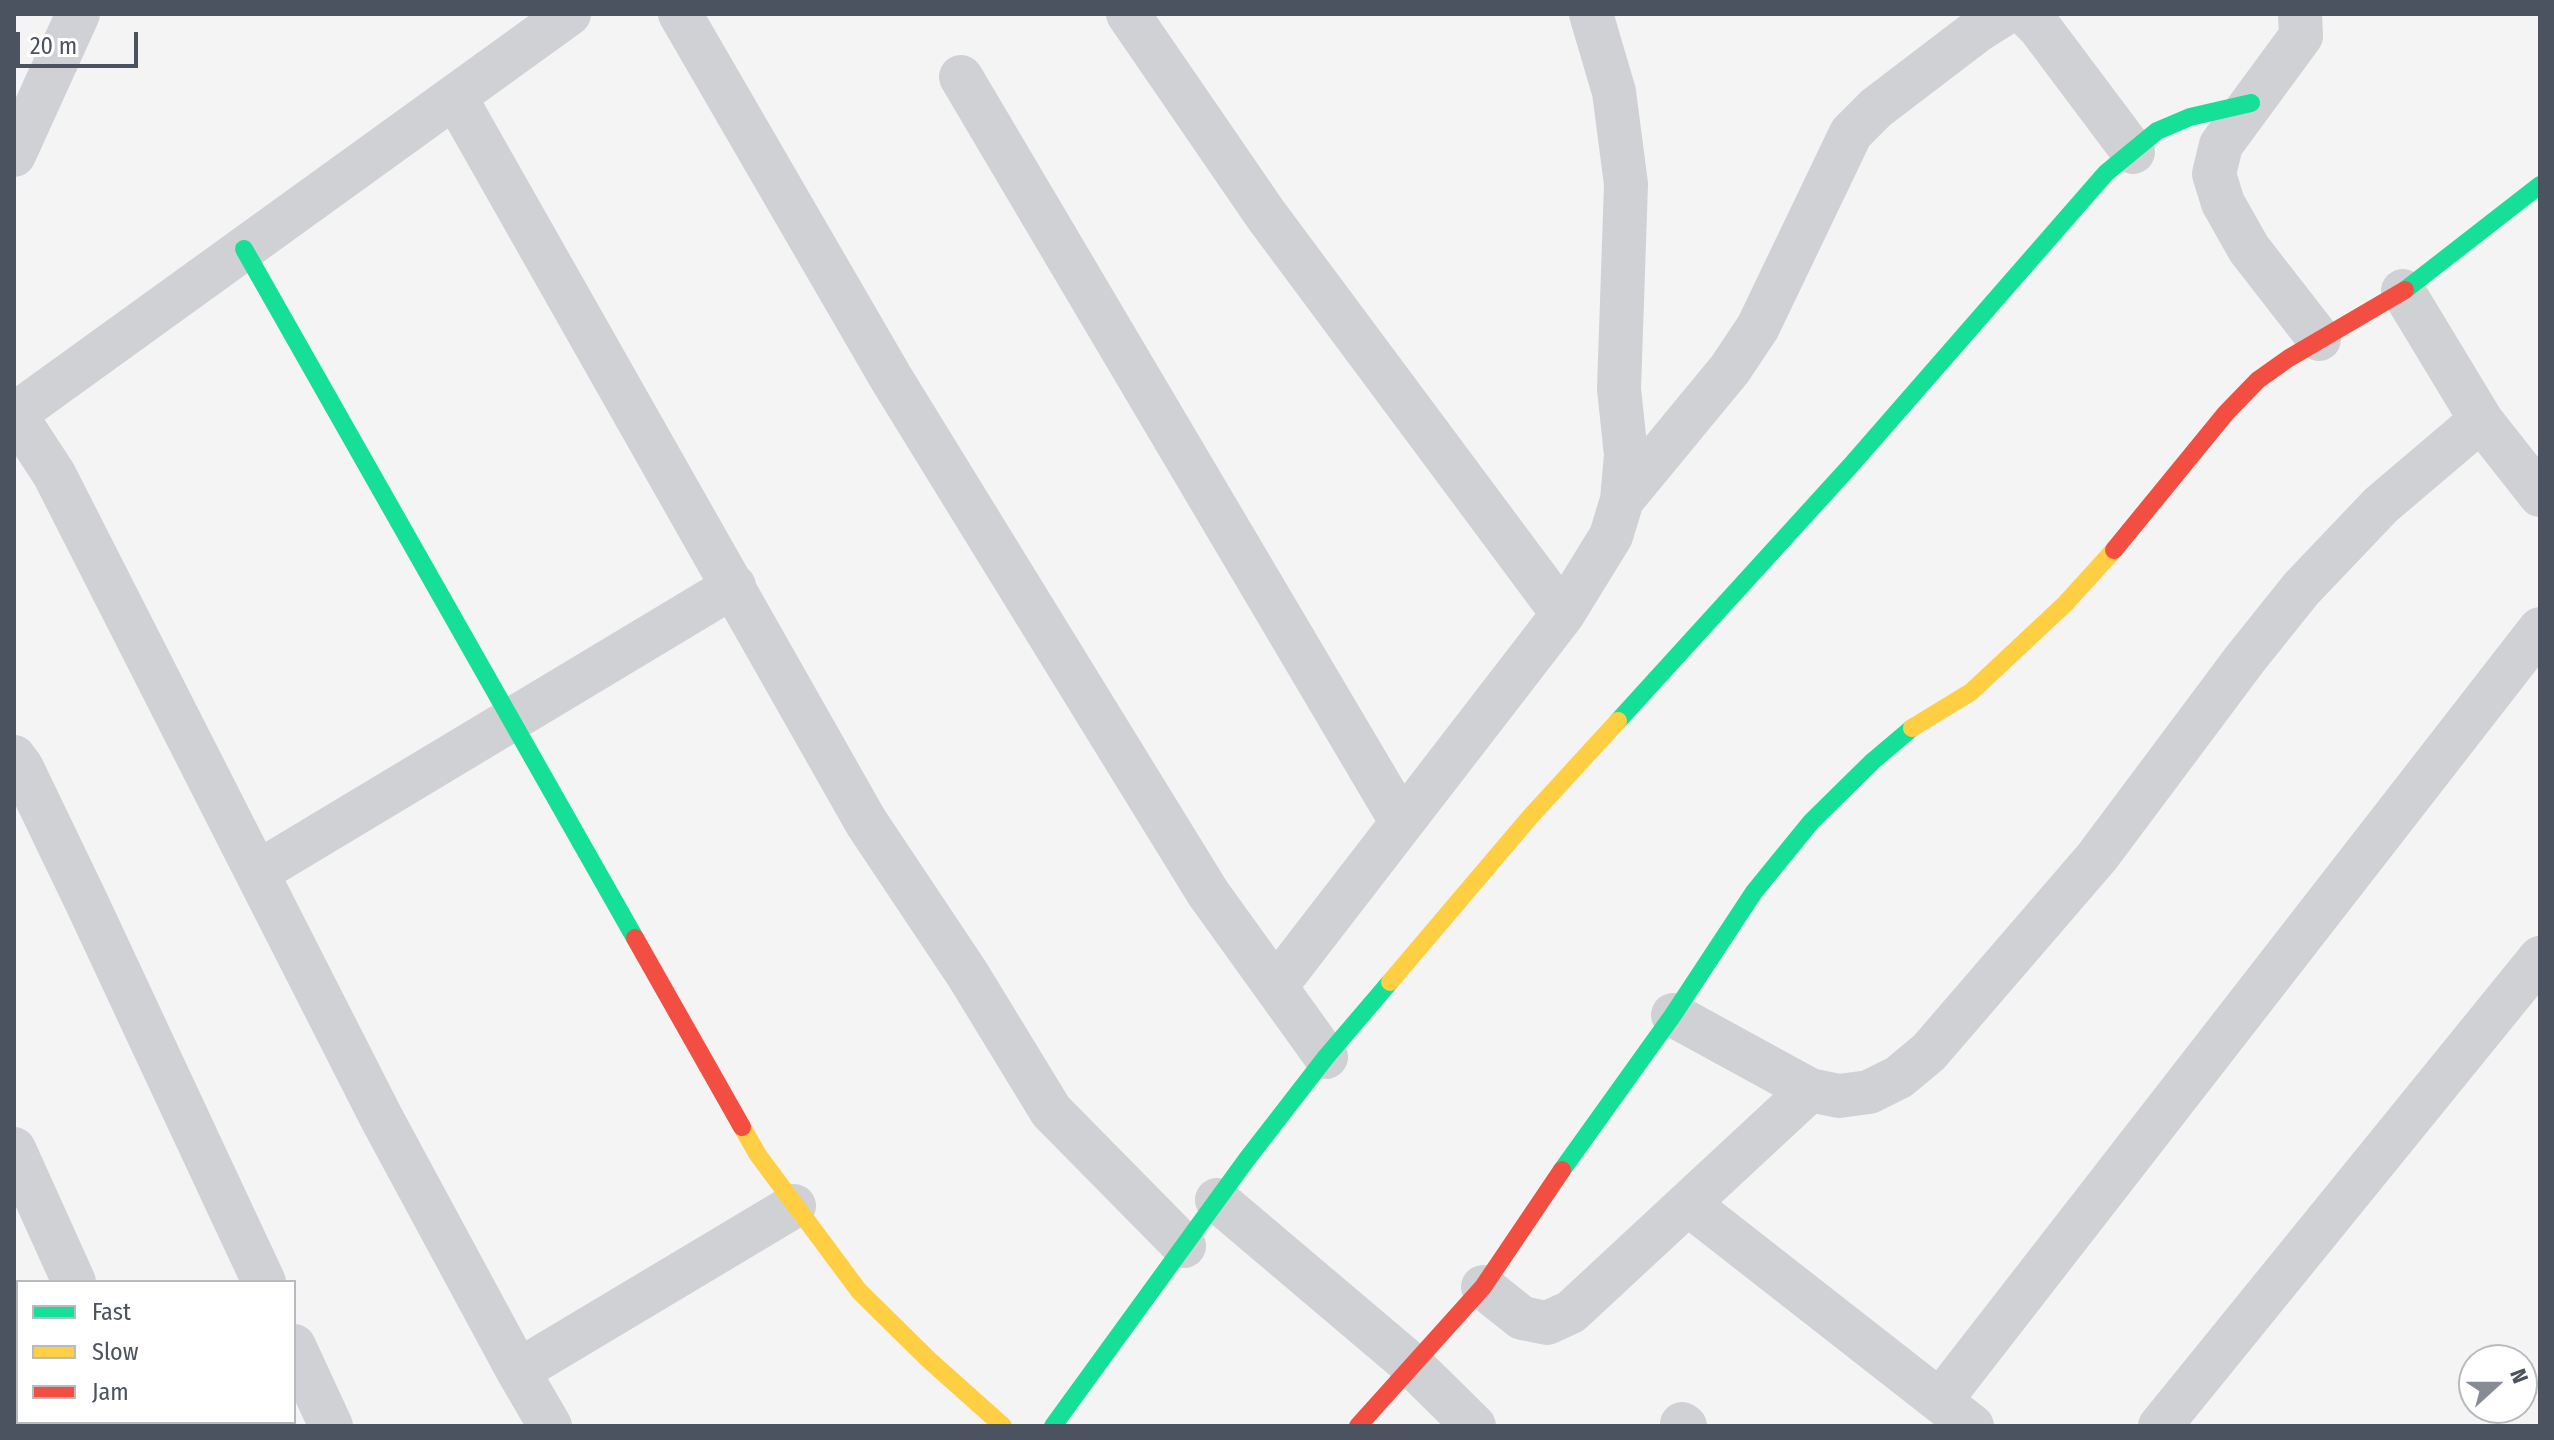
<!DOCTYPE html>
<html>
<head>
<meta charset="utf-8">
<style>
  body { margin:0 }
  #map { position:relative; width:2554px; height:1440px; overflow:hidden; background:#f4f4f4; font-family:"Fira Sans Condensed",sans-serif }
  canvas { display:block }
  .frame { position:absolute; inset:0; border:16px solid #4b5360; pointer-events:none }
  .legend { position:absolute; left:16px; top:1280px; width:280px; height:144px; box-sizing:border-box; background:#fff; border:2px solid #b7babf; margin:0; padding:10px 14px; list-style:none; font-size:24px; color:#4b5360 }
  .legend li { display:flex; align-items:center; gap:16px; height:40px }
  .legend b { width:40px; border:2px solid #b7babf }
  .north { position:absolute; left:2458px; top:1344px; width:80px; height:80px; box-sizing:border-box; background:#fff; border:2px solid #b7babf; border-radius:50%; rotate:69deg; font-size:22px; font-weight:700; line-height:32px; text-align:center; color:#4b5360 }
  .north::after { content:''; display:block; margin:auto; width:28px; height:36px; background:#868b94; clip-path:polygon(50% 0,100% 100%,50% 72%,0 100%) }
  .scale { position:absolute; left:16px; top:32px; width:122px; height:36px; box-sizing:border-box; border:4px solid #4b5360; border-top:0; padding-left:10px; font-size:24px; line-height:28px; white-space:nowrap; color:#4b5360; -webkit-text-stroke:6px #fff; paint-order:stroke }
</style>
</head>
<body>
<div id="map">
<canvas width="2554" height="1440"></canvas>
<div class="frame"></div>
<ul class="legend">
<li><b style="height:10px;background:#16e098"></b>Fast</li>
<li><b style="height:10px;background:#ffcf43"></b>Slow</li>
<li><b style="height:10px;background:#f24e42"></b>Jam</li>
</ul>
<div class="north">N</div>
<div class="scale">20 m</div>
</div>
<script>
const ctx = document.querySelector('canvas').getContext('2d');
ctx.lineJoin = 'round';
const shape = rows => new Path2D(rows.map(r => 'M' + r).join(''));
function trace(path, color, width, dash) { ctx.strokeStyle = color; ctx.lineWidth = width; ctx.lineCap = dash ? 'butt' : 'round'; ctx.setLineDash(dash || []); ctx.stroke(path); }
const street = shape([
  [680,14,891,378,1208,893,1326,1057],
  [1128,14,1266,215,1563,614],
  [2026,14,2040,28,2133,152],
  [2300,14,2301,36,2221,145,2214,174,2223,203,2249,249,2319,339],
  [961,77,1401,821],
  [455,97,866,822,968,975,1051,1111,1184,1246],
  [14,155,78,14],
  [2403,291,2481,420,2540,495],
  [14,413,54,474,382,1119,518,1371,550,1426],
  [15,414,569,14],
  [1622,500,1730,369,1758,327,1851,133,1876,108,1977,31,2004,14],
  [14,757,22,768,86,901,264,1282],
  [258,872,734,586],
  [1276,986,1563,614,1611,536,1622,500,1626,455,1619,389,1626,184,1614,92,1591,14],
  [1673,1015,1810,1090,1839,1096,1869,1092,1899,1077,1929,1052,2097,857,2245,659,2301,589,2381,505,2481,420],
  [14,1149,74,1282],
  [1217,1200,1413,1366,1474,1426],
  [1688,1204,1972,1426],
  [1483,1287,1522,1318,1547,1323,1571,1312,1810,1090],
  [294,1346,331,1426],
  [518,1371,794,1206],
  [1940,1401,2540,629],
  [137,1422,139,1426],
  [1682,1424,1685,1426],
  [2160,1426,2540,958]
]);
const fast = shape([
  [244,249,635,938],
  [2405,290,2540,185],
  [1618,721,1852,464,2106,173,2157,131,2190,117,2251,103],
  [1562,1170,1673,1015,1754,892,1811,822,1873,761,1912,728],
  [1053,1426,1247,1159,1326,1057,1390,982]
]);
const slow = shape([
  [1912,728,1971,692,2065,604,2114,550],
  [1390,982,1530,817,1618,721],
  [742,1127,758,1155,859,1291,929,1360,1003,1426]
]);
const jam = shape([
  [2114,550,2226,413,2258,380,2289,358,2405,290],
  [635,938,742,1127],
  [1358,1426,1483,1287,1562,1170]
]);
trace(street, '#cfd1d4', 44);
trace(fast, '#16e098', 18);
trace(slow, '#ffcf43', 18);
trace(jam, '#f24e42', 18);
</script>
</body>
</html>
